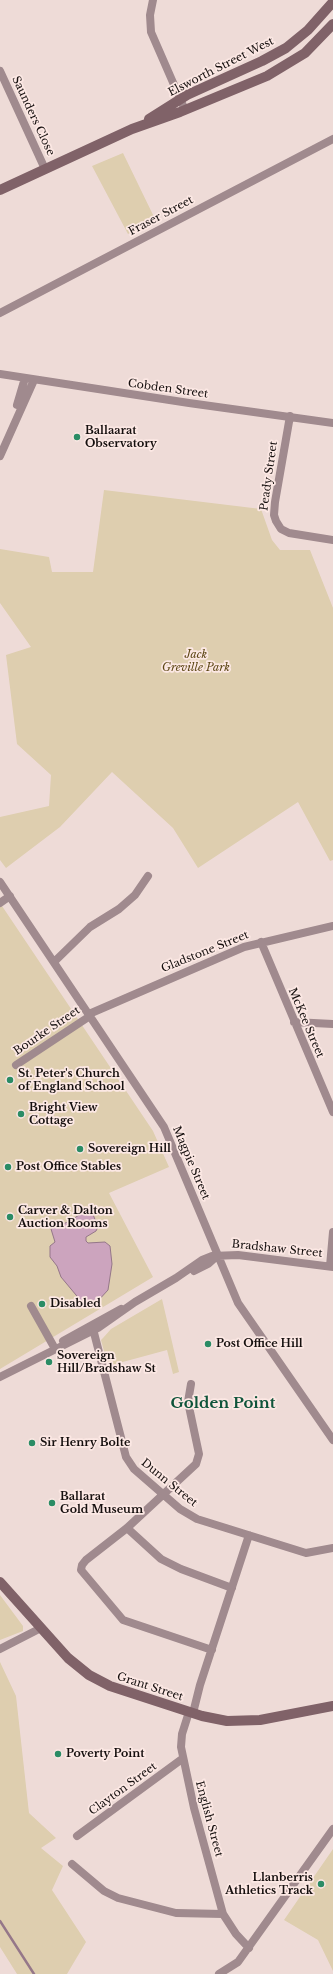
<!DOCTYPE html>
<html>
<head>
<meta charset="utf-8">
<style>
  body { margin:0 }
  canvas { display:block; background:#eedbd7 }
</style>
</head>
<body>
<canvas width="333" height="1974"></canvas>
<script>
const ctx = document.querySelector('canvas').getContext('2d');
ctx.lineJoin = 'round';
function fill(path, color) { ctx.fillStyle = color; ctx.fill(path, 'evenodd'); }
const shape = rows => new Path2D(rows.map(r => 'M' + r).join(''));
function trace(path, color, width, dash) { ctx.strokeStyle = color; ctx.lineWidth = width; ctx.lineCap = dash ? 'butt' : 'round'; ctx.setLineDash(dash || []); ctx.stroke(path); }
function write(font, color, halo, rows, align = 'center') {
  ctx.font = font + ' "Libre Baskerville",serif'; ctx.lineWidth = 3.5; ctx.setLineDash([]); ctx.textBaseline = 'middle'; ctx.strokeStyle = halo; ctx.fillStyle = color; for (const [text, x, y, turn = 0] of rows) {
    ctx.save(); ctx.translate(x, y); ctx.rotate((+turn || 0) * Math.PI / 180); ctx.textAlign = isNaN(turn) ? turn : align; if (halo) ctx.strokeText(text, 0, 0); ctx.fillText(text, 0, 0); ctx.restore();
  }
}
const green = shape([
  [123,153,155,219,128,234,92,166],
  [104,490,261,509,272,540,280,550,310,550,333,608,333,860,330,861,298,802,198,868,173,828,112,772,60,827,6,868,0,860,0,817,49,806,51,775,17,744,6,655,31,647,0,603,0,549,49,557,52,572,93,572],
  [0,903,153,1131,169,1167,109,1193,153,1277,0,1369],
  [162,1299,179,1372,173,1374,167,1350,108,1366,101,1340,103,1338,111,1329],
  [0,1595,23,1626,23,1631,0,1640],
  [0,1662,16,1696,29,1813,56,1838,41,1848,63,1866,52,1890,86,1942,67,1974,17,1974,0,1947],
  [333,1849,333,1971,318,1940,284,1920]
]);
const water = shape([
  [88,1209,92,1212,98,1227,96,1231,86,1237,86,1241,88,1243,105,1242,110,1246,112,1264,108,1290,96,1303,89,1304,81,1301,61,1277,57,1266,50,1257,50,1246,55,1242,51,1229,70,1221,88,1209]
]);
const stream = shape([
  [0,1921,34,1974]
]);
const street = shape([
  [153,0,150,15,151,32,185,110],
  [0,71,45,169],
  [0,313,333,139],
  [0,374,189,403,333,423],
  [17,405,25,378],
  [290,416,275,502,274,515,276,521,281,529,289,533,333,540],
  [0,456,34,380],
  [0,882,164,1127,238,1303,333,1440],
  [0,903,10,896],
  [261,942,333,1112],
  [54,962,90,927,119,909,135,895,148,876],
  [89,1014,244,947,333,926],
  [294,1022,333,1024],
  [16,1065,90,1016],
  [330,1266,333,1232],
  [194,1271,208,1264,217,1256],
  [31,1306,54,1347],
  [92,1325,126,1457,134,1469,180,1509,197,1519,306,1553,333,1548],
  [63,1341,121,1309],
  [0,1377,98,1328,135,1302,176,1278,202,1260,212,1256,238,1255,333,1267],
  [191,1384,188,1402,199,1454,196,1464,127,1528,86,1560,82,1565,81,1570,123,1620,212,1650],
  [127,1528,161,1559,181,1569,232,1588],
  [0,1649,41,1628],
  [189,1712,182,1734,181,1747,194,1808,223,1914,236,1934,249,1948],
  [193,1713,200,1685,249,1535],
  [77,1836,182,1759],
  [72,1864,104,1891,118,1898,176,1913,223,1914],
  [219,1974,238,1962,333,1829]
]);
const secondary = shape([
  [149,119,187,95,262,61,286,48,308,30,333,2],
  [0,190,132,129,180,112,267,76,305,53,333,24],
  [0,1582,68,1658,89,1675,110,1686,202,1716,227,1721,260,1720,333,1706]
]);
const markers = [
  [77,437,4,"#2b8c65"],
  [10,1080,4,"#2b8c65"],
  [21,1114,4,"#2b8c65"],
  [80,1149,4,"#2b8c65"],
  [8,1167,4,"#2b8c65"],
  [10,1217,4,"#2b8c65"],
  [42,1304,4,"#2b8c65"],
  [208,1344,4,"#2b8c65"],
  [49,1362,4,"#2b8c65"],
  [32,1443,4,"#2b8c65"],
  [52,1503,4,"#2b8c65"],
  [58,1754,4,"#2b8c65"],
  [321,1884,4,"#2b8c65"]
];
const streetNames = [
  ["Elsworth Street West",221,67,-27],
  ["Saunders Close",33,116,65],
  ["Fraser Street",161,216,-28],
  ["Cobden Street",168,389,8],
  ["Peady Street",269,476,-82],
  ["Gladstone Street",205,952,-22],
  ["McKee Street",306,1023,67],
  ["Bourke Street",47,1031,-34],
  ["Magpie Street",191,1163,67],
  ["Bradshaw Street",277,1249,6],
  ["Dunn Street",169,1483,39],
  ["Grant Street",150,1687,18],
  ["Clayton Street",123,1789,-36],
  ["English Street",209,1819,75]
];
const poiNames = [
  ["Ballaarat",85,431],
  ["Observatory",85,444],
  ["St. Peter's Church",18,1074],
  ["of England School",18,1087],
  ["Bright View",29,1108],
  ["Cottage",29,1121],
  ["Sovereign Hill",88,1149],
  ["Post Office Stables",16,1167],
  ["Carver & Dalton",18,1211],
  ["Auction Rooms",18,1224],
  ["Disabled",50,1304],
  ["Post Office Hill",216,1344],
  ["Sovereign",57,1356],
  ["Hill/Bradshaw St",57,1369],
  ["Sir Henry Bolte",40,1443],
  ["Ballarat",60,1497],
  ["Gold Museum",60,1510],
  ["Poverty Point",66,1754],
  ["Llanberris",313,1878,"right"],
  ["Athletics Track",313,1891,"right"]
];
const parkNames = [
  ["Jack",196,655],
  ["Greville Park",196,668]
];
const districtNames = [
  ["Golden Point",223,1404]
];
fill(green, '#deceaf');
fill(water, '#cca4be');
trace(water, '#957789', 1);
trace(stream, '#957789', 2.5);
trace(street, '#a08a8e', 8);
trace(secondary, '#806268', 10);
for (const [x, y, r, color] of markers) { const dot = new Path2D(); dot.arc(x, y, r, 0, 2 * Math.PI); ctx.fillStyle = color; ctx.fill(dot); trace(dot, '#fce8e4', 1.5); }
write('11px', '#150f0e', '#fce8e4', streetNames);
write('bold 11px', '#150f0e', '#fce8e4', poiNames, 'left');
write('italic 11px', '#5c4614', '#fce8e4', parkNames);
write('bold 15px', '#0f543a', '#fce8e4', districtNames);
</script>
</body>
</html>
